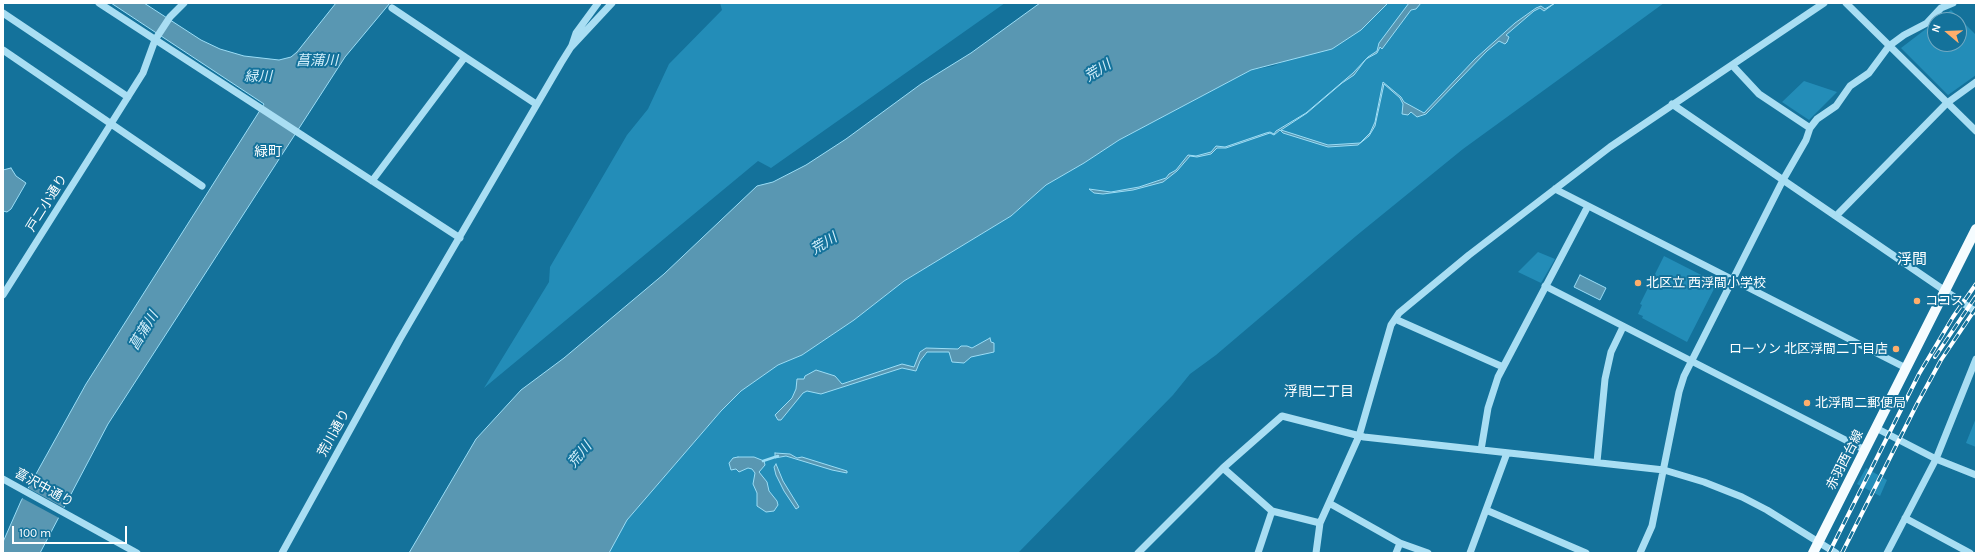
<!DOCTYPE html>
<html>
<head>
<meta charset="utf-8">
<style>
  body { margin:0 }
  #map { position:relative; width:1979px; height:556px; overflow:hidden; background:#14729b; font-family:Karla,sans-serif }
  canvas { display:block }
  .frame { position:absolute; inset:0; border:4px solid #fff; pointer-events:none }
  .north { position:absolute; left:1927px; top:12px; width:40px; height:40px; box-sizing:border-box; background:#14729b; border:1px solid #72aac3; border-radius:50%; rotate:289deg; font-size:11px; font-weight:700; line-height:16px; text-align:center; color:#fff }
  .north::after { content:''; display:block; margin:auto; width:14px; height:18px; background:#ffae6b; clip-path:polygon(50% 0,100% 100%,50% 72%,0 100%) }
  .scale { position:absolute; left:12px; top:526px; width:115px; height:18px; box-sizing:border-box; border:2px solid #fff; border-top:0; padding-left:5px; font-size:12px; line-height:14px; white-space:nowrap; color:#fff; -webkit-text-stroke:3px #14729b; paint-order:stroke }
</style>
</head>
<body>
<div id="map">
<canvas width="1979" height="556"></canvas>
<div class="frame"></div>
<div class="north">N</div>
<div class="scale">100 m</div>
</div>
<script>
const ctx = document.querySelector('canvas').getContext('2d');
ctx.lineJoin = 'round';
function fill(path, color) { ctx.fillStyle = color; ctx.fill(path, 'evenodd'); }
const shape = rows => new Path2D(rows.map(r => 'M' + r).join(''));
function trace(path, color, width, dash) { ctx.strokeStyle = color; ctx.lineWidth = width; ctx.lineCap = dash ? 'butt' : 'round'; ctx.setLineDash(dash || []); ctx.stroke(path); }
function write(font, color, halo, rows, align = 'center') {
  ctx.font = font + ' Karla,"Noto Sans JP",sans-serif'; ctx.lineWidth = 4; ctx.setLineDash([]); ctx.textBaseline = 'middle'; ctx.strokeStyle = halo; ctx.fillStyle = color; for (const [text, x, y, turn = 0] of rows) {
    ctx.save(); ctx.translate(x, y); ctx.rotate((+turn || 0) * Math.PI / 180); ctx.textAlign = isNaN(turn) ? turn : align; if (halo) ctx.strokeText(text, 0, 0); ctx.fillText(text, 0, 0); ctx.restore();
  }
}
const green = shape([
  [720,3,1005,3,771,168,758,161,484,388,549,282,550,267,627,135,648,109,669,64,722,10],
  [1388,3,1664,3,1463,149,1356,236,1216,355,1190,374,1173,395,1018,553,609,553,627,520,721,411,741,391,778,365,802,355,854,320,904,281,1011,216,1046,185,1084,163,1119,140,1251,70,1273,66,1361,30],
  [1951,10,1976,35,1976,75,1948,95,1901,48,1935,22,1935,44,1959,44,1959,20,1937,20],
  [1804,81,1837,92,1809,120,1782,102],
  [1538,252,1555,259,1541,283,1518,272],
  [1664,256,1717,283,1687,342,1642,318,1643,316,1638,314,1642,305,1640,304],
  [1976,418,1976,447,1966,443],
  [1866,468,1887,480,1880,496,1857,484]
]);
const water = shape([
  [111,3,144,3,201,40,220,49,244,56,279,60,291,57,297,52,336,3,390,3,345,57,108,424,40,553,3,553,3,542,21,501,86,384,264,104,111,3],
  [1040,3,1388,3,1361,30,1332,49,1251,70,1119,140,1084,163,1046,185,1011,216,904,281,854,320,802,355,778,365,741,391,721,411,627,520,609,553,409,553,476,439,521,390,564,358,664,274,757,186,773,182,806,165,846,139,921,84,971,53,1040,3],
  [1409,3,1421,3,1416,9,1411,10,1382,49,1380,47,1377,53,1366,59,1354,75,1342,83,1307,113,1281,130,1328,145,1360,143,1370,133,1375,122,1383,82,1401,97,1404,102,1424,113,1475,59,1515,23,1536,8,1541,6,1545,9,1555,3,1544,11,1540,8,1534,11,1506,35,1509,37,1507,42,1505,44,1499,41,1487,51,1426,114,1417,117,1411,112,1408,115,1402,114,1403,104,1400,98,1384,84,1375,126,1369,136,1358,145,1328,147,1283,133,1280,130,1274,135,1270,133,1226,148,1217,148,1211,154,1197,157,1190,156,1177,171,1163,182,1133,190,1103,194,1094,193,1089,189,1111,192,1139,187,1166,178,1169,174,1176,170,1188,155,1196,156,1211,152,1216,146,1225,147,1266,133,1270,132,1274,134,1276,131,1306,113,1353,73,1368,57,1377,51,1379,43,1409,3],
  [11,168,16,176,26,183,11,209,7,212,3,211,3,170,11,168],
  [1580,275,1606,288,1600,300,1574,287,1580,275],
  [990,338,991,342,994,343,994,352,971,357,964,363,952,362,949,352,927,352,920,361,916,371,902,368,821,394,807,391,803,393,781,420,778,420,775,415,792,398,796,389,797,379,804,379,805,376,816,370,835,376,842,384,902,364,914,367,920,352,926,348,958,349,961,346,967,346,972,348,990,338],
  [775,453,790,454,797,458,802,457,847,471,847,473,832,470,786,456,775,458,775,453],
  [738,457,754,457,764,461,765,465,759,472,767,482,769,491,777,501,778,505,774,511,766,512,757,506,757,493,753,484,755,473,752,469,748,468,739,472,736,469,731,470,729,463,733,458,738,457],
  [776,464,783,481,799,507,796,509,784,491,776,475,774,467,776,464]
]);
const pier = shape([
  [26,487,66,509,61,519,20,497]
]);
const stream = shape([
  [763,461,778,456]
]);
const minor = shape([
  [99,3,460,238],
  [1846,3,1976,131],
  [3,13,128,97],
  [572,45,576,33,598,3],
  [3,50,202,186],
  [465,57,536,104],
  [1732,65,1759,94,1810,128],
  [1672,104,1976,312],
  [372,181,465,57,392,8],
  [1555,189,1906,368],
  [1836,216,1947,103,1976,82],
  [1545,286,1865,450],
  [3,295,143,73,155,40,170,17,184,3],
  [1395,319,1503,367],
  [1876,428,1936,459,1976,475],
  [1481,450,1488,408,1498,377,1588,206],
  [1597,462,1605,379,1611,352,1623,327],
  [1223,468,1272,511,1320,523],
  [3,479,137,553],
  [1329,503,1400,543,1428,553],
  [1486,510,1586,553],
  [1905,518,1970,553],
  [282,553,400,339,561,63,571,47,612,3],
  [1138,553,1223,468,1282,416,1364,437,1664,470,1704,482,1742,497,1767,510,1836,553],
  [1258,553,1272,511],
  [1316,553,1320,523,1359,436,1391,325,1399,313,1469,255,1610,147,1824,3],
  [1396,553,1400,543],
  [1470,553,1507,453],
  [1640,553,1652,526,1679,392,1684,376,1783,180,1806,140,1810,128,1817,119,1836,106,1850,86,1869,73,1889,46,1904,35,1927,23,1941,8,1953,3],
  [1887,553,1936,459,1976,359]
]);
const major = shape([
  [1813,553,1976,229]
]);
const rail = shape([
  [1935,357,1976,296],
  [1829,553,1919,374,1953,317,1976,284],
  [1842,553,1917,404,1941,360,1976,308]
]);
const markers = [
  [1638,283,4,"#ffae6b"],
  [1917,301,4,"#ffae6b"],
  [1896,349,4,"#ffae6b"],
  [1807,403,4,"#ffae6b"]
];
const streetNames = [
  ["戸二小通り",47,203,-58],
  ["荒川通り",334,433,-61],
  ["赤羽西台線",1845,460,-63],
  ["喜沢中通り",44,488,29]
];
const poiNames = [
  ["北区立 西浮間小学校",1646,283],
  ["ココス",1925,301],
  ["ローソン 北区浮間二丁目店",1888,349,"right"],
  ["北浮間二郵便局",1815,403]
];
const waterNames = [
  ["菖蒲川",317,61],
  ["荒川",1098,71,-32],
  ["緑川",258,77],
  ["荒川",824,244,-32],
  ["菖蒲川",144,331,-59],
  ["荒川",580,455,-50]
];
const neighbourhoodNames = [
  ["緑町",268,152],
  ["浮間二丁目",1319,392]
];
const quarterNames = [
  ["浮間",1912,260]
];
fill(green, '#238db8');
fill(water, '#5997b2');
trace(water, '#9bddf6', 1);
fill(pier, '#14729b');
trace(stream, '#9bddf6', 2.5);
trace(minor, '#a9def3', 7);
trace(major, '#f5fcff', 10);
trace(rail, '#fff', 4);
trace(rail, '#14729b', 2.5, [8]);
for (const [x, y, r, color] of markers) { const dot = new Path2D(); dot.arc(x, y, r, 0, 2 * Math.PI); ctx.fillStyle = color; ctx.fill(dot); trace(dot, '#14729b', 1.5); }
write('13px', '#fff', '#14729b', streetNames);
write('13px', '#fff', '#14729b', poiNames, 'left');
write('italic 14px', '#d3f0fc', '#14729b', waterNames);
write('14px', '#fff', '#14729b', neighbourhoodNames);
write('15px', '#fff', '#14729b', quarterNames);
</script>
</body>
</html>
